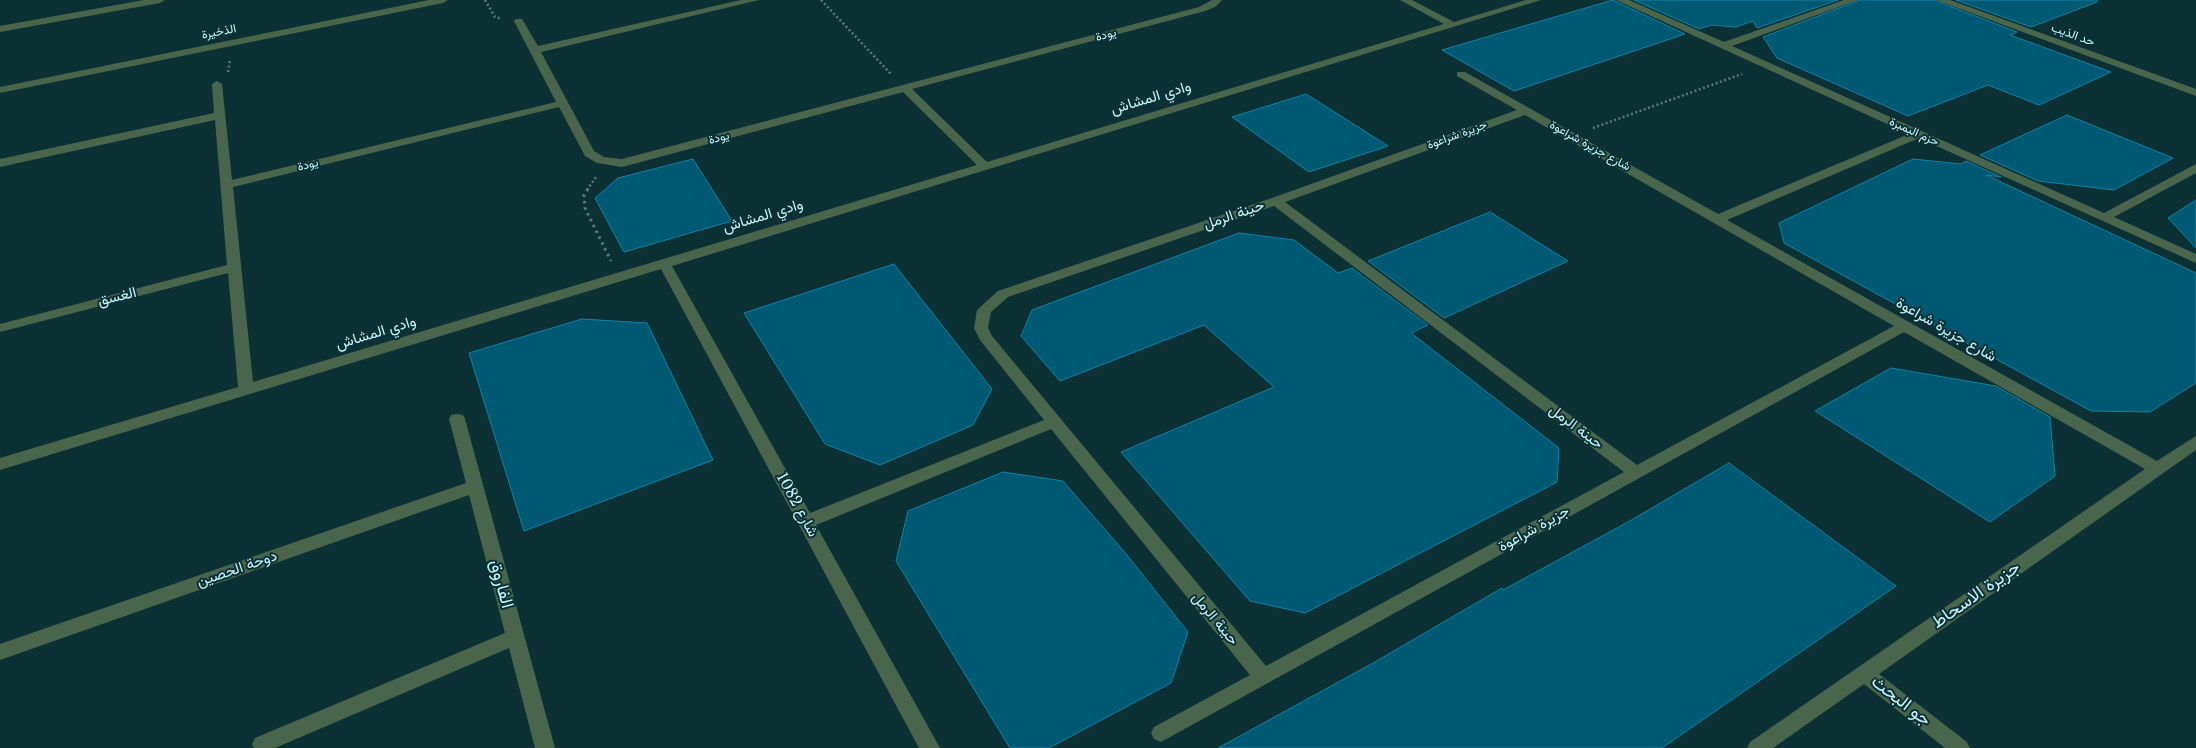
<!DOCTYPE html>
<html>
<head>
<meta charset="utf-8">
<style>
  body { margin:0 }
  canvas { display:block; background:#0b3135 }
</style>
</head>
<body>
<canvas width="2196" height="748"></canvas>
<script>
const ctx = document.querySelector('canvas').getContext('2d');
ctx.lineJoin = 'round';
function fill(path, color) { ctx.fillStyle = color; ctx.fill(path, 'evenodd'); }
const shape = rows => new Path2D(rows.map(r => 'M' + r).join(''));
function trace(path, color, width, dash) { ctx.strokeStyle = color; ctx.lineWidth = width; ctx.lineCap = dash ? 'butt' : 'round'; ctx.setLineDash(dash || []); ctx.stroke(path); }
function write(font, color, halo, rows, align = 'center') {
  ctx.font = font + ' "Libre Baskerville",Vazirmatn,serif'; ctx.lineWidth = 4; ctx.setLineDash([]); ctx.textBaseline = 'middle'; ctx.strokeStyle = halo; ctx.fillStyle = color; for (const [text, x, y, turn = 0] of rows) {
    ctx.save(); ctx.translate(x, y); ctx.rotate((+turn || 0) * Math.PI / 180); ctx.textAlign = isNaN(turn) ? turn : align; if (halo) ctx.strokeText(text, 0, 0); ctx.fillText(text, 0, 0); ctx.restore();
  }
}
const building = shape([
  [1613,0,1685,34,1514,91,1442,50,1613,0],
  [1634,0,1838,0,1757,28,1753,21,1736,27,1711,25,1699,29,1634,0],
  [1860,0,1934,0,2017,32,2010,35,2111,72,2039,105,1988,85,1908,116,1777,58,1763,37,1860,0],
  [1956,0,2097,0,2097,2,2031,27,1956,0],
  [1306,94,1388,146,1309,172,1232,117,1306,94],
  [2067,115,2173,158,2114,190,2038,181,1980,155,2067,115],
  [693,159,732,221,624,252,595,198,618,178,693,159],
  [1913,159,1961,164,1966,161,2001,177,1986,175,2196,273,2196,383,2150,412,2091,411,1784,243,1779,223,1913,159],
  [2196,200,2196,248,2168,218,2196,200],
  [1490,212,1568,261,1444,318,1368,261,1490,212],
  [1239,233,1294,240,1338,273,1352,268,1428,325,1411,333,1559,448,1557,482,1305,613,1250,601,1121,452,1274,387,1204,325,1060,381,1021,336,1032,310,1239,233],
  [894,264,992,389,973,425,880,465,825,444,744,313,894,264],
  [582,319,647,323,713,460,524,531,469,353,582,319],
  [1891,368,1996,386,2050,417,2055,476,1990,522,1815,411,1891,368],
  [1729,463,1896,586,1662,748,1218,748,1375,662,1502,588,1503,590,1628,522,1729,463],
  [1003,472,1063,481,1127,555,1188,632,1171,683,1049,748,1010,748,896,561,908,511,1003,472]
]);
const pathFar1 = shape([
  [485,0,495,17,502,19],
  [821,0,891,74],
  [228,72,230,59],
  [1593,128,1742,74],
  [587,190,596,177]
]);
const path = shape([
  [588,189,584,195,585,208,611,261]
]);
const street = shape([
  [144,0,165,0,160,3,0,32,0,26,144,0],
  [429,0,448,0,443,3,0,93,0,87,429,0],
  [741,0,759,0,541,52,594,151,604,157,622,159,1199,7,1212,0,1222,0,1215,7,1205,11,912,89,987,162,1444,24,1400,0,1412,0,1454,22,1526,0,1541,0,672,266,810,513,1044,420,980,340,974,328,977,310,998,291,1272,198,1517,110,1457,76,1457,72,1465,72,1718,214,1909,134,1616,0,1629,0,1724,42,1844,0,1858,0,1732,46,2104,213,2196,164,2196,173,2114,217,2196,254,2196,263,1919,138,1727,220,2157,461,2196,436,2196,450,1879,674,1967,742,1970,748,1945,748,1864,684,1773,748,1747,748,1750,742,2145,469,1904,332,1161,742,1154,739,1151,733,1154,727,1250,675,1051,429,816,525,940,748,919,748,661,269,0,470,0,458,238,387,228,273,0,332,0,324,227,265,215,120,0,167,0,159,214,113,212,84,217,81,222,84,232,180,556,102,514,21,516,19,522,19,538,46,741,0],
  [903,92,977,165,253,382,233,187,559,107,585,156,597,163,622,167,903,92],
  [1525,115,1894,326,1637,465,1285,202,1525,115],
  [1274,206,1624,472,1266,666,992,336,988,328,991,312,1008,297,1274,206],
  [1936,0,1950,0,2196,89,2196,96,1936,0],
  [457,414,463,415,465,419,555,748,535,748,509,648,275,748,254,748,252,744,255,738,505,633,469,495,0,660,0,644,466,483,449,419,451,415,457,414]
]);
const farStreetnames = [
  ["الذخيرة",219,32,-11],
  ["يودة",1106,35,-15],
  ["حد الذيب",2073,35,20],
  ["حزم البمبرة",1914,132,24],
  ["جزيرة شراعوة",1457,135,-20],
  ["يودة",719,138,-15],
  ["شارع جزيرة شراعوة",1590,146,29],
  ["يودة",308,165,-14]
];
const streetNames = [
  ["وادي المشاش",1151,98,-17],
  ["حينة الرمل",1234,215,-19],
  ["وادي المشاش",763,216,-17],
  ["الغسق",117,297,-14],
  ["شارع جزيرة شراعوة",1946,330,30],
  ["وادي المشاش",376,333,-17],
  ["حينة الرمل",1576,427,37],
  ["شارع 1082",797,505,61],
  ["جزيرة شراعوة",1534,529,-29],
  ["دوحة الحصين",237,569,-19],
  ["حينة الرمل",1215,619,50]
];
const nearStreetnames = [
  ["الفاروق",501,584,75],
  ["جزيرة الاسحاط",1976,595,-35],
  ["جو البحث",1901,701,38]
];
fill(building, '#005973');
trace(building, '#1282a5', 1);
trace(pathFar1, '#517c81', 2.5, [2, 2.5]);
trace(path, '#517c81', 3, [2.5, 4]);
fill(street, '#49654b');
write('12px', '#c4f7fd', '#0b3135', farStreetnames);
write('15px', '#c4f7fd', '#0b3135', streetNames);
write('18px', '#c4f7fd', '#0b3135', nearStreetnames);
</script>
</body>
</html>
